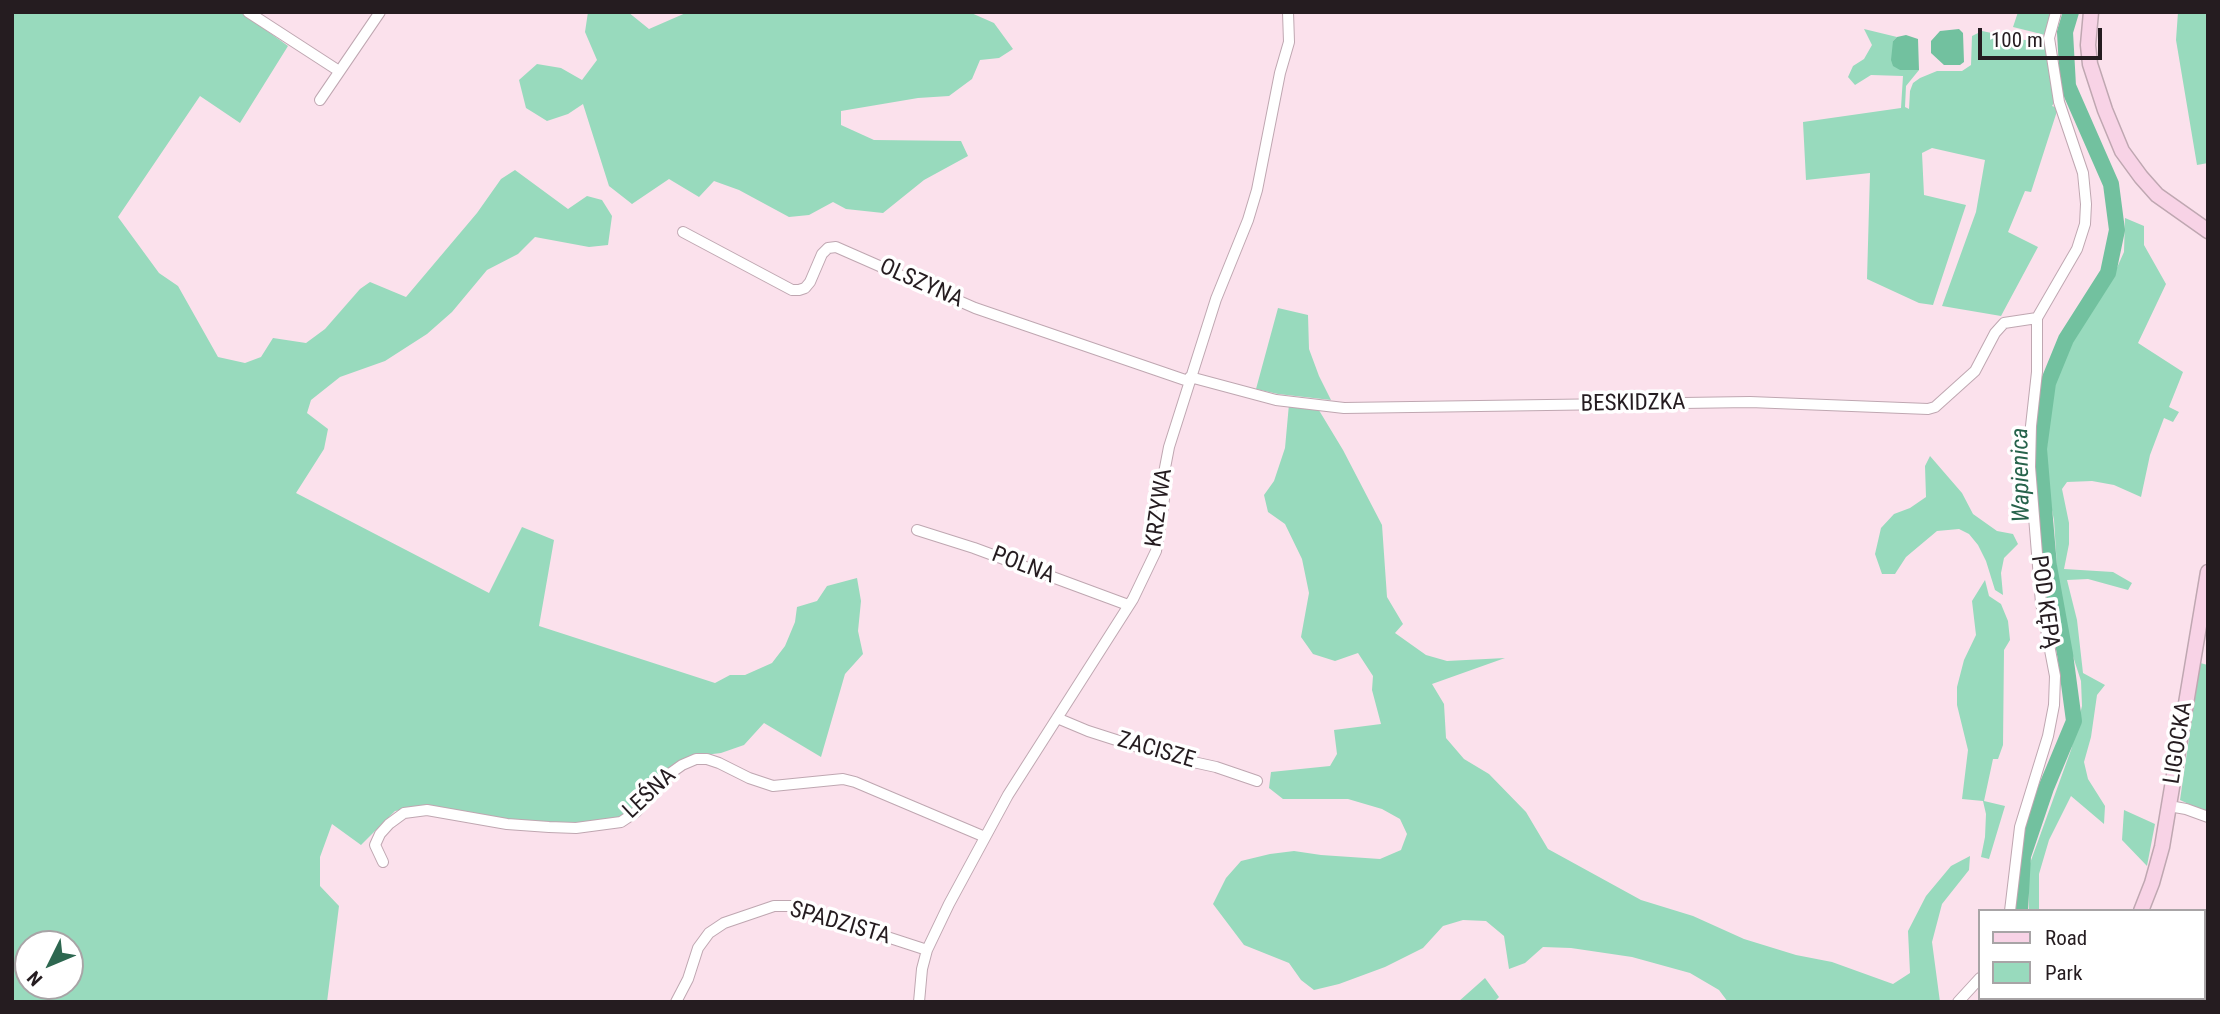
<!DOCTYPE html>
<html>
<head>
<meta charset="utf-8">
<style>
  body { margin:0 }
  #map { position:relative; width:2220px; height:1014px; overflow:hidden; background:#fbe1ec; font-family:"Roboto Condensed",sans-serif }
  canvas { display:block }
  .frame { position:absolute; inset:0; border:14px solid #251c20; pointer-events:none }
  .legend { position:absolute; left:1978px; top:909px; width:228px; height:91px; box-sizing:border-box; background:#fff; border:2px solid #a8a4a6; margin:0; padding:9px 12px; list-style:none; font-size:21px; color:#251c20 }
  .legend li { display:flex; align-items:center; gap:14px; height:35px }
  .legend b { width:35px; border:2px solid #a8a4a6 }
  .north { position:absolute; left:14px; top:930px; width:70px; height:70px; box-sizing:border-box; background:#fff; border:2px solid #a8a4a6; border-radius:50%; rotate:227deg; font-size:19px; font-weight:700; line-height:28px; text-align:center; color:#251c20 }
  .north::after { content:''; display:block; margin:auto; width:24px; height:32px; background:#2d6750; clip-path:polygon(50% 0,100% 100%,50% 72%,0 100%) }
  .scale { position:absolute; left:1978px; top:28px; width:124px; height:32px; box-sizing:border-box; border:4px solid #251c20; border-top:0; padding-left:9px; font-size:21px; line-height:24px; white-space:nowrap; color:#251c20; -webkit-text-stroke:5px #fff; paint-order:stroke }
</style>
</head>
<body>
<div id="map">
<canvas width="2220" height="1014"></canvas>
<div class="frame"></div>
<ul class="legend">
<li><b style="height:9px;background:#f8d3e6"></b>Road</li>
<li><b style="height:19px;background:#98dabd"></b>Park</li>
</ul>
<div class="north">N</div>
<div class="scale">100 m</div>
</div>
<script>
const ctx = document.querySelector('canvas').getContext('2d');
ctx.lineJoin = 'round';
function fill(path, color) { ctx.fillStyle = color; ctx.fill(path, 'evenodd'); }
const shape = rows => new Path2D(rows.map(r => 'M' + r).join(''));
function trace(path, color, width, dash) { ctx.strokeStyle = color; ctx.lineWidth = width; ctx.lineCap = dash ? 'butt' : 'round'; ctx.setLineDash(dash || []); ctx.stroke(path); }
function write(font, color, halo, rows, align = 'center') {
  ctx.font = font + ' "Roboto Condensed",sans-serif'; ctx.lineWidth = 7; ctx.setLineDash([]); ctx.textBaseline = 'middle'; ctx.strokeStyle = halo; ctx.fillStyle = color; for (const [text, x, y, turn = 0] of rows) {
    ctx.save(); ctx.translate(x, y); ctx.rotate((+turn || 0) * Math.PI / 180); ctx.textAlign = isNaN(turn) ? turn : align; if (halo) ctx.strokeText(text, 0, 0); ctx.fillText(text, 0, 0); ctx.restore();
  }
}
const green = shape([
  [12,12,251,12,248,17,288,46,240,123,200,96,118,217,159,273,178,286,218,357,245,363,261,357,273,338,306,343,325,329,360,289,370,282,406,297,477,213,501,179,515,170,568,209,587,196,602,200,612,216,608,245,589,247,535,237,518,254,487,270,452,312,427,334,385,361,340,377,311,400,307,413,328,429,324,449,296,493,489,593,522,527,554,540,539,626,715,683,730,675,745,675,772,663,785,646,795,622,797,607,817,601,827,586,857,578,861,601,858,631,863,654,845,674,821,757,764,723,744,745,721,753,696,756,651,788,626,816,585,823,522,823,428,806,395,811,361,845,332,824,320,857,320,886,339,906,327,1002,12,1002],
  [28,944,70,944,70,986,28,986],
  [588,12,628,12,649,29,688,12,969,12,994,23,1013,49,999,58,980,60,972,79,949,96,918,98,841,111,841,125,874,140,961,141,968,156,924,180,883,213,846,209,833,202,809,215,789,217,739,190,714,181,699,197,669,179,632,204,609,186,583,104,568,114,547,121,526,108,519,80,537,64,561,68,582,80,597,60,585,32],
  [2018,12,2052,12,2045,35,2013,27],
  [2178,12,2208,12,2208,163,2197,165,2176,40],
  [1864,29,1897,37,1893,41,1900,70,1919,70,1906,86,1905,107,1909,109,1910,91,1913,83,1920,78,1937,71,1962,71,1971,65,1972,36,1982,31,2025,40,2045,41,2055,101,2052,106,2058,108,2031,192,2025,191,2008,232,2038,247,2001,316,1942,306,1976,212,1985,160,1932,148,1922,153,1924,195,1966,205,1933,305,1919,303,1867,279,1870,173,1806,180,1803,122,1901,108,1903,76,1871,75,1855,85,1848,77,1853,66,1864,59,1872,45],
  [2125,218,2144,226,2144,245,2166,284,2138,343,2183,372,2169,407,2179,412,2173,422,2164,418,2150,455,2141,497,2114,485,2092,481,2067,482,2062,489,2069,523,2069,544,2064,569,2113,572,2132,583,2128,590,2088,579,2067,580,2077,620,2083,673,2105,685,2097,695,2091,737,2084,762,2088,779,2105,806,2104,824,2071,796,2049,840,2039,874,2039,911,2029,911,2029,866,2071,750,2082,706,2081,681,2071,650,2058,583,2054,520,2047,485,2047,446,2050,398,2064,355,2084,319,2111,281,2124,252],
  [1278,308,1308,315,1309,349,1319,376,1331,400,1278,394,1256,389],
  [1289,404,1317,407,1343,450,1382,525,1387,597,1403,624,1395,633,1426,655,1447,661,1505,658,1432,684,1444,704,1446,738,1464,759,1489,774,1526,812,1548,849,1641,900,1693,916,1744,939,1796,955,1832,962,1893,984,1910,973,1908,931,1926,896,1951,866,1970,856,1969,870,1942,904,1932,942,1940,1002,1728,1002,1719,990,1690,973,1632,957,1571,948,1543,947,1525,963,1509,969,1504,936,1486,921,1463,920,1443,926,1423,948,1385,967,1339,984,1314,990,1301,980,1289,963,1244,945,1213,904,1226,878,1241,861,1270,854,1294,851,1321,855,1380,859,1401,850,1407,834,1400,819,1382,809,1348,799,1283,799,1269,788,1271,772,1330,766,1337,754,1334,730,1381,724,1372,690,1373,676,1358,653,1335,661,1313,654,1301,637,1309,593,1302,559,1285,524,1268,512,1264,495,1274,481,1285,448],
  [1930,456,1962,493,1973,514,1997,531,2013,534,2018,544,2004,558,2001,573,2003,595,1995,590,1986,561,1978,545,1969,534,1959,529,1937,531,1906,557,1895,574,1882,574,1875,554,1881,528,1894,514,1910,508,1926,497,1925,466],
  [1985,580,1989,596,2001,604,2008,621,2010,640,2004,650,2003,745,1998,759,1993,759,1984,801,2005,806,1989,859,1981,857,1985,837,1986,814,1983,801,1962,799,1968,750,1957,705,1957,687,1964,660,1976,635,1972,601],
  [2200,663,2208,665,2208,813,2180,800],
  [2124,810,2155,824,2147,866,2122,840],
  [1485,978,1499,997,1494,1002,1458,1002]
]);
const water = shape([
  [1959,29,1963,33,1964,62,1960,65,1944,65,1931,53,1931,41,1940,31],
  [1906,35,1918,39,1919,70,1900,70,1893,66,1891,60,1893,41,1897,37]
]);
const river = shape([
  [2020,911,2023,856,2046,788,2074,721,2065,654,2049,566,2039,449,2048,383,2066,339,2108,273,2117,230,2111,184,2068,86,2065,32,2071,12],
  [1989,1002,1991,998]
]);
const street = shape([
  [248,12,339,71],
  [320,100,380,12],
  [683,232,792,290,799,290,805,288,810,282,822,254,828,248,836,247,975,308,1188,381],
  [1190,377,1276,400,1344,408,1750,402,1928,409,1935,407,1975,371,1995,333,2004,323,2037,318],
  [917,530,974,548,1128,605],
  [1057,718,1088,731,1166,756,1216,767,1257,781],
  [2169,806,2186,809,2208,817],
  [383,862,375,845,380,834,389,824,404,813,427,810,507,824,549,827,576,828,621,822,636,812,668,775,682,765,696,759,707,759,719,763,749,778,773,786,843,779,855,782,985,837],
  [2010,911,2020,827,2048,736,2054,705,2055,676,2041,603,2030,467,2031,426,2037,372,2037,318,2077,249,2085,224,2086,204,2083,173,2059,102,2049,38,2056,12],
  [2070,998,2075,1002],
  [2152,998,2154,1002],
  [676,1002,688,979,698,948,709,933,724,923,774,906,792,906,927,950],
  [919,1002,922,969,927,950,949,904,1008,795,1133,599,1156,551,1164,499,1164,473,1169,447,1216,299,1248,220,1257,190,1280,73,1289,42,1288,12],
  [1958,1002,1980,978]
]);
const secondary = shape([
  [2091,12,2088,45,2090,64,2105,110,2122,151,2141,177,2157,195,2208,231],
  [2141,911,2152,883,2162,847,2208,572],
  [2097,1002,2098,998]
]);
const streetNames = [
  ["OLSZYNA",921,284,24],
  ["BESKIDZKA",1633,404,-1],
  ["KRZYWA",1160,508,-82],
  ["POLNA",1023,566,21],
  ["POD KĘPĄ",2044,602,82],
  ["LIGOCKA",2179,743,-81],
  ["ZACISZE",1156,751,16],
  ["LEŚNA",650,794,-43],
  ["SPADZISTA",840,924,16]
];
const waterNames = [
  ["Wapienica",2022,475,-91]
];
fill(green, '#98dabd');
fill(water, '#72c19f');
trace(river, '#72c19f', 16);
trace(street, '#bfa7b1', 12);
trace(secondary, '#bfa7b1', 17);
trace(street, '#fff', 10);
trace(secondary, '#f8d3e6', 14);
write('23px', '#251c20', '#fff', streetNames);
write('italic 24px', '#26634b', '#fff', waterNames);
</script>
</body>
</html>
